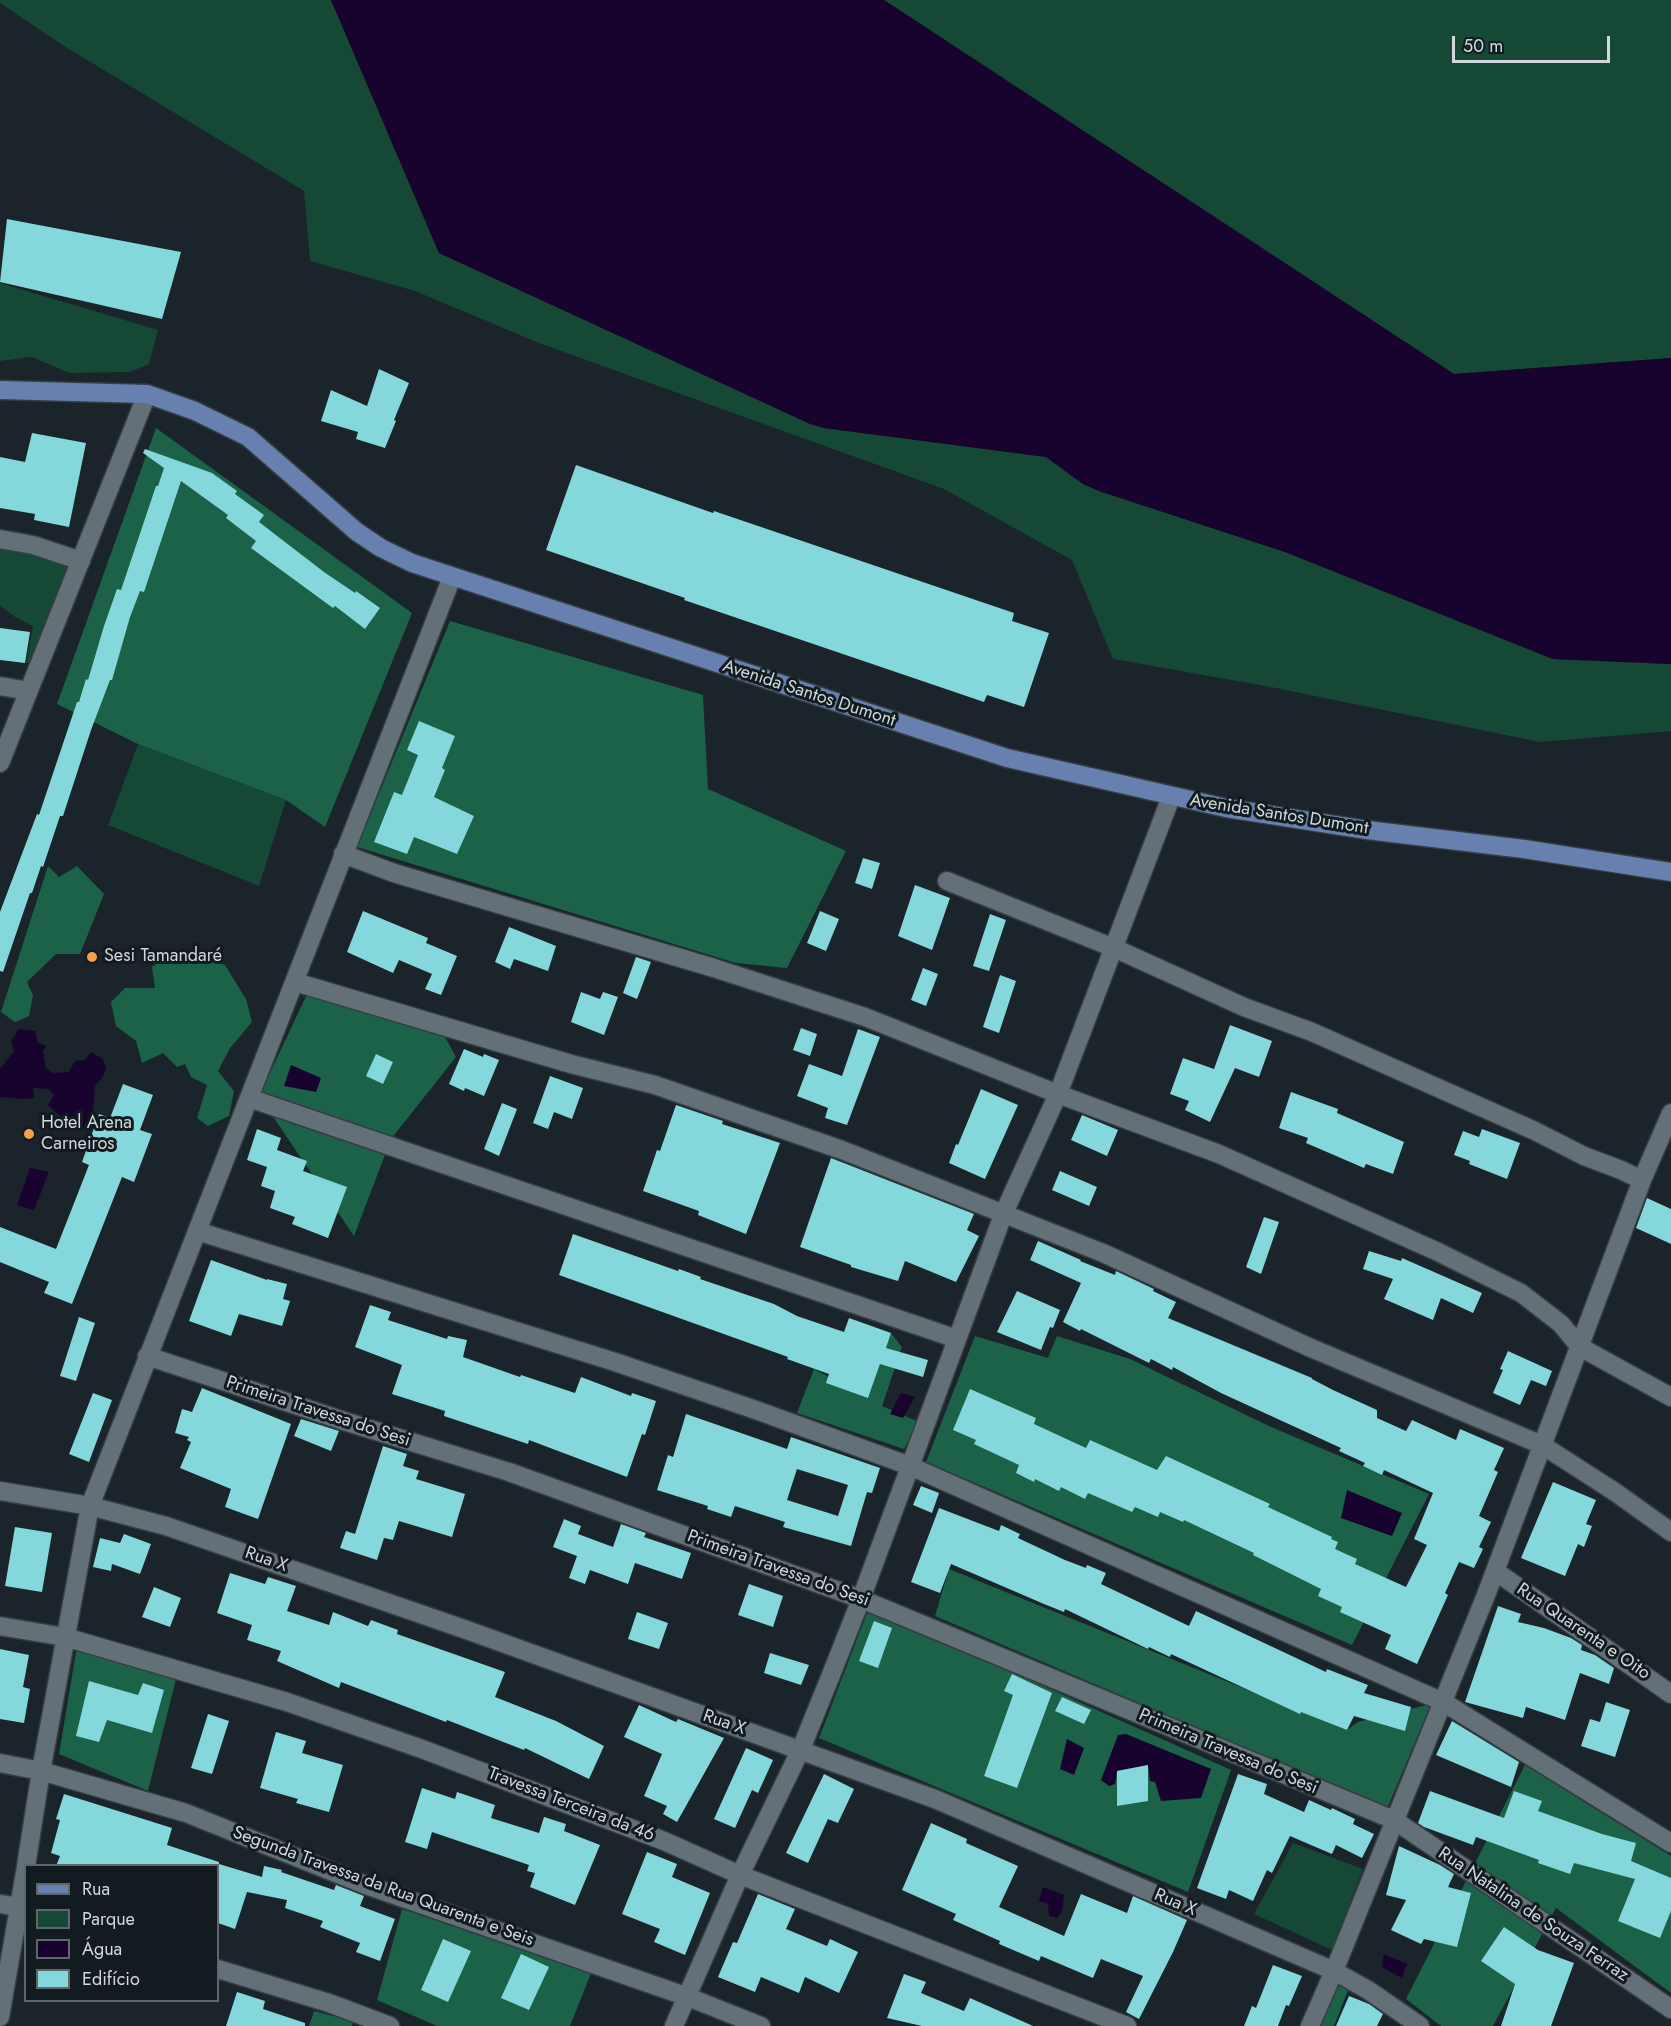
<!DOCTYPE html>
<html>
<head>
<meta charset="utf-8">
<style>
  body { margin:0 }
  #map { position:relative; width:1671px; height:2026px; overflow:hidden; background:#1a242a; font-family:Jost,sans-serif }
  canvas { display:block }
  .legend { position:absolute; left:24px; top:1864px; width:195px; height:138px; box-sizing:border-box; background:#111b20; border:2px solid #5e676b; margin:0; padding:8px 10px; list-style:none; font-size:18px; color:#d1d8dc }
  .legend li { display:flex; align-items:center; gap:12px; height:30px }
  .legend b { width:30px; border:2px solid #5e676b }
  .scale { position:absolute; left:1452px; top:36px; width:158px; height:27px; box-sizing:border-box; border:3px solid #d1d8dc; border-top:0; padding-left:8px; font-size:18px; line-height:21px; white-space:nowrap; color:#d1d8dc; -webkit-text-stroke:4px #111b20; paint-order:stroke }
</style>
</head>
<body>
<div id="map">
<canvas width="1671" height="2026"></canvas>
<ul class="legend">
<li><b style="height:8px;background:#6880b0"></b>Rua</li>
<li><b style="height:16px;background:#154835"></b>Parque</li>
<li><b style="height:16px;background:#17032e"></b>Água</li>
<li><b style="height:16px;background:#84d7da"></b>Edifício</li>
</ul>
<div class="scale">50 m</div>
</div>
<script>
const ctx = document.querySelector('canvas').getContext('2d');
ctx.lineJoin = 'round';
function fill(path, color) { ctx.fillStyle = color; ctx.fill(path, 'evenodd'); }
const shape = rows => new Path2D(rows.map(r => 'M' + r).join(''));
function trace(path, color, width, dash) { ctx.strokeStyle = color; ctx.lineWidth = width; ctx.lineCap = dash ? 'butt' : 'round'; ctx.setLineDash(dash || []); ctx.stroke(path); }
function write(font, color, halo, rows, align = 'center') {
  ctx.font = font + ' Jost,sans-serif'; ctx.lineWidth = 6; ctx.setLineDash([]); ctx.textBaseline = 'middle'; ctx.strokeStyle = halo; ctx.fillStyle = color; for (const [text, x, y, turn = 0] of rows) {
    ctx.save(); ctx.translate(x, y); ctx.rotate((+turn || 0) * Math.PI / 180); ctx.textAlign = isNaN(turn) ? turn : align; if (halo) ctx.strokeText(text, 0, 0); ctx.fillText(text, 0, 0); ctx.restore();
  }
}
const green = shape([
  [0,0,331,0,439,253,824,428,1046,457,1083,484,1099,491,1285,552,1553,659,1671,664,1671,731,1540,742,1271,687,1113,659,1072,560,944,489,539,343,415,291,310,261,304,191,64,46,0,3],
  [884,0,1671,0,1671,358,1454,374],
  [0,283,158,330,149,364,130,372,69,373,32,357,0,361],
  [0,547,29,550,70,569,33,666,26,662,33,626,15,617,0,606],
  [138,744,286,800,259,886,108,825],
  [1293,1843,1363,1869,1332,1950,1254,1914]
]);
const forest = shape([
  [156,428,412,613,325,827,286,800,138,744,57,704],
  [450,621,703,695,708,789,846,851,787,968,736,963,357,847],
  [48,866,59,877,77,866,104,894,80,954,56,954,27,982,33,995,29,1016,15,1022,1,1012],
  [177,949,225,965,246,999,252,1022,230,1048,218,1071,234,1091,229,1116,208,1126,197,1118,207,1085,191,1077,185,1064,177,1067,163,1053,142,1063,136,1041,116,1026,111,1002,125,988,155,988,152,967],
  [308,992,443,1033,456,1057,391,1139,354,1236,259,1096],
  [891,1333,902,1347,882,1406,919,1422,904,1449,797,1413,814,1369,868,1398],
  [975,1336,1048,1358,1057,1336,1130,1359,1269,1426,1429,1494,1352,1645,926,1462],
  [949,1569,1347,1730,1358,1722,1431,1704,1387,1809,935,1616],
  [869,1608,1231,1770,1188,1892,819,1738],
  [77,1646,177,1675,148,1791,59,1754],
  [1525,1765,1671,1856,1671,1993,1556,1908,1493,2026,1441,2026,1406,1999],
  [402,1909,591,1973,570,2026,437,2026,377,2000],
  [1338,1985,1348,1990,1334,2026,1319,2026],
  [314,2011,353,2021,352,2026,309,2026]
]);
const water = shape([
  [331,0,884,0,1454,374,1671,358,1671,664,1553,659,1285,552,1099,491,1083,484,1046,457,824,428,810,424,439,253],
  [19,1029,35,1031,38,1043,46,1046,43,1051,46,1068,53,1073,69,1072,75,1061,85,1060,91,1052,103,1059,106,1069,102,1078,95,1086,93,1110,90,1123,81,1129,71,1126,48,1105,54,1095,49,1089,33,1088,34,1098,22,1099,0,1097,0,1069,14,1051,11,1041],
  [291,1065,321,1078,316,1092,284,1086],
  [30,1168,49,1172,34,1210,17,1205],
  [901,1393,915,1397,903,1418,890,1414],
  [1347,1490,1402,1513,1392,1536,1341,1518],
  [1126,1734,1211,1769,1201,1798,1161,1801,1155,1782,1150,1781,1148,1765,1117,1771,1115,1784,1109,1786,1101,1780,1118,1735],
  [1067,1739,1084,1748,1074,1775,1060,1769],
  [1043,1887,1064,1895,1062,1911,1057,1918,1049,1916,1048,1904,1039,1901],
  [1384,1954,1407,1964,1402,1978,1382,1967]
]);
const building = shape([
  [7,219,181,252,162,319,0,282],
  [379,369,409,383,394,420,396,421,385,448,356,439,358,432,321,421,331,390,367,406],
  [32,433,86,443,69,527,34,520,35,514,0,508,0,457,25,462],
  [145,449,212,473,237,491,235,494,264,515,259,522,324,572,355,593,356,591,380,608,365,629,335,606,333,608,251,548,256,541,226,518,228,515,181,481,144,592,140,591,130,617,112,680,110,680,91,730,63,816,60,816,43,867,41,866,32,893,30,893,3,972,0,971,0,912,37,814,39,815,77,702,79,702,86,679,88,680,104,626,117,589,121,590,156,486,158,486,164,468,143,453],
  [576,465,713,513,714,511,1014,613,1012,621,1049,633,1024,707,987,695,984,702,684,600,685,598,546,550],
  [0,628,30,632,25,663,0,660],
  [419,721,455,736,442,768,445,770,434,797,474,816,457,854,414,837,407,854,374,842,394,792,402,795,418,755,407,750],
  [863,858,880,863,872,889,855,883],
  [915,885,950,898,932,950,898,936],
  [363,911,428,938,426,943,457,956,441,995,425,989,432,974,399,960,393,973,347,952],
  [820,911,839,919,826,951,807,943],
  [990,914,1006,920,989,971,973,966],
  [509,927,556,946,548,971,514,959,510,969,495,962],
  [636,957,651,962,637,999,623,993],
  [923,968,938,974,926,1006,911,1000],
  [1000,975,1016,981,999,1033,983,1027],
  [581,992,600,999,603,992,618,997,604,1035,571,1022],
  [1230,1025,1272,1041,1259,1077,1235,1068,1210,1122,1185,1110,1189,1101,1170,1094,1183,1058,1214,1069],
  [801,1028,817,1034,810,1056,793,1050],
  [858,1029,880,1037,847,1125,825,1118,828,1108,797,1096,809,1064,842,1076],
  [464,1049,483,1057,484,1054,499,1060,484,1096,465,1088,464,1091,449,1084],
  [376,1054,393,1062,383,1084,366,1076],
  [550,1076,583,1088,572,1119,554,1112,548,1129,533,1123],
  [123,1084,153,1095,140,1130,152,1134,134,1182,122,1177,72,1304,44,1293,49,1282,0,1262,0,1227,56,1249,89,1165,82,1162,99,1114,110,1118],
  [981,1089,1018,1105,985,1179,949,1163,956,1144,958,1145],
  [1291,1092,1338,1109,1337,1113,1404,1142,1393,1174,1366,1164,1364,1168,1306,1143,1308,1138,1279,1128],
  [502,1103,517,1109,499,1156,484,1149],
  [676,1105,723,1121,722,1124,780,1143,746,1234,698,1215,699,1211,643,1191,657,1150,660,1151],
  [1082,1115,1118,1130,1107,1156,1071,1140],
  [257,1129,281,1138,277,1150,307,1161,303,1171,347,1187,328,1238,292,1224,295,1217,270,1208,275,1191,261,1186,267,1167,247,1160],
  [1482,1129,1520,1143,1507,1179,1469,1164,1470,1161,1454,1155,1463,1131,1479,1137],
  [831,1158,974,1214,967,1230,979,1236,956,1282,905,1261,898,1281,851,1267,851,1265,800,1247],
  [1060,1171,1097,1187,1089,1206,1052,1190],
  [1647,1198,1671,1209,1671,1244,1636,1228],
  [1264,1217,1279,1222,1261,1274,1246,1267],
  [573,1234,678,1271,679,1269,701,1277,700,1279,774,1304,797,1316,844,1332,849,1318,891,1333,886,1348,928,1360,923,1377,880,1364,868,1398,826,1383,829,1374,787,1359,788,1357,559,1275],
  [1038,1241,1081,1260,1080,1261,1115,1275,1116,1271,1154,1289,1153,1291,1176,1302,1168,1318,1312,1378,1312,1379,1333,1390,1377,1410,1377,1418,1406,1431,1412,1420,1456,1440,1460,1429,1504,1448,1494,1470,1498,1472,1479,1516,1491,1522,1479,1547,1483,1549,1474,1568,1459,1562,1445,1593,1448,1595,1417,1664,1385,1649,1391,1635,1340,1612,1342,1607,1318,1596,1321,1589,1253,1555,1254,1553,1184,1520,1183,1522,1160,1512,1158,1517,1135,1507,1132,1512,1088,1493,1085,1499,1061,1487,1059,1491,1035,1479,1034,1482,1016,1473,1019,1465,974,1444,976,1440,953,1430,970,1389,1036,1418,1034,1424,1086,1448,1090,1440,1157,1470,1166,1456,1270,1504,1268,1507,1332,1537,1331,1539,1338,1542,1335,1549,1357,1559,1355,1564,1406,1587,1427,1545,1414,1539,1433,1493,1384,1470,1382,1475,1363,1466,1365,1463,1339,1451,1341,1448,1221,1393,1173,1367,1172,1370,1151,1359,1149,1363,1081,1329,1080,1331,1063,1322,1081,1283,1030,1260],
  [1369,1251,1401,1261,1402,1258,1482,1293,1473,1313,1441,1298,1433,1320,1384,1299,1393,1279,1363,1269],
  [211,1260,267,1280,267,1279,287,1284,283,1299,290,1301,282,1326,239,1314,231,1336,189,1321],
  [1017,1291,1060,1310,1053,1328,1050,1327,1041,1350,997,1332],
  [370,1305,391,1312,388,1320,447,1339,448,1336,467,1340,463,1357,520,1377,521,1375,575,1393,581,1377,631,1396,632,1393,656,1401,645,1435,642,1434,627,1477,529,1440,528,1444,444,1416,445,1411,392,1394,402,1365,355,1347],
  [79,1317,95,1323,76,1381,60,1376],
  [1508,1351,1552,1371,1546,1386,1531,1380,1520,1405,1493,1393,1503,1370,1500,1369],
  [202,1388,291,1424,258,1519,225,1507,231,1489,180,1468,191,1442,187,1440,189,1437,175,1433,182,1409,192,1412],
  [93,1393,112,1400,89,1462,69,1454],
  [686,1414,787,1449,791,1437,880,1468,872,1493,867,1492,851,1546,783,1527,785,1522,735,1506,731,1517,707,1509,708,1506,657,1490,668,1455,673,1457],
  [797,1469,848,1485,838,1516,787,1500],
  [301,1419,339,1431,331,1451,294,1436],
  [383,1446,407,1454,403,1466,419,1471,416,1479,465,1494,452,1537,399,1521,393,1540,384,1538,377,1560,340,1548,346,1531,355,1534],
  [1553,1482,1596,1500,1586,1524,1592,1526,1584,1547,1578,1544,1565,1576,1521,1558],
  [921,1486,939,1493,932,1513,913,1505],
  [939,1508,999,1531,1001,1525,1020,1534,1018,1538,1065,1560,1086,1568,1087,1565,1106,1573,1101,1584,1189,1626,1196,1611,1326,1672,1327,1669,1368,1685,1364,1693,1411,1707,1405,1731,1354,1716,1347,1730,1301,1712,1300,1714,1171,1654,1170,1657,1149,1647,1148,1649,1065,1609,1064,1612,1044,1604,951,1564,940,1593,911,1582],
  [564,1519,581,1526,578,1534,613,1547,621,1524,646,1533,644,1537,691,1553,682,1579,635,1563,628,1584,590,1570,585,1584,569,1578,577,1556,553,1547],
  [15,1527,52,1533,42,1592,5,1586],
  [124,1534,151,1544,140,1574,112,1564,111,1571,93,1567,100,1538,120,1543],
  [230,1573,265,1584,268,1577,296,1586,287,1611,329,1625,333,1612,368,1626,371,1620,398,1630,397,1634,505,1672,495,1697,556,1721,604,1746,589,1779,525,1748,524,1750,447,1720,446,1722,341,1682,339,1688,277,1661,281,1651,247,1640,252,1625,217,1613],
  [749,1584,783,1596,773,1627,738,1615],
  [154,1587,181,1598,170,1627,142,1617],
  [1498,1606,1521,1614,1518,1622,1544,1628,1571,1638,1582,1645,1581,1650,1595,1655,1614,1668,1609,1684,1580,1673,1565,1720,1526,1707,1523,1718,1465,1702],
  [637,1612,668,1623,659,1649,628,1639],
  [874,1621,892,1628,878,1668,859,1661],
  [0,1649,29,1655,23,1687,30,1689,24,1723,0,1719],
  [770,1653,809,1665,801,1685,764,1673],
  [1012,1674,1052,1693,1017,1788,984,1776,1013,1695,1004,1691],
  [89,1681,138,1695,143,1683,164,1690,152,1733,107,1720,99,1742,76,1736],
  [1062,1697,1091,1710,1084,1724,1055,1711],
  [1606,1702,1630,1710,1615,1757,1581,1746,1590,1719,1600,1722],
  [639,1705,676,1722,678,1719,724,1738,677,1822,663,1814,667,1806,644,1796,662,1754,624,1737],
  [208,1714,229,1721,212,1774,191,1768],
  [1452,1721,1519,1762,1511,1787,1436,1755],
  [276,1732,306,1741,302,1753,343,1765,329,1812,296,1803,298,1799,260,1788],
  [746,1748,773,1760,758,1793,752,1790,735,1828,714,1819],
  [1148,1765,1148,1801,1117,1806,1117,1771],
  [824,1774,854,1789,838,1823,828,1819,808,1863,786,1853],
  [1238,1774,1267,1784,1264,1794,1304,1812,1309,1800,1331,1810,1332,1808,1355,1819,1353,1824,1374,1834,1362,1858,1336,1845,1332,1854,1290,1836,1272,1873,1267,1870,1253,1901,1229,1890,1226,1899,1197,1888],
  [422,1788,455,1799,457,1792,495,1805,491,1818,539,1833,544,1817,566,1824,564,1831,600,1845,575,1905,530,1887,535,1873,527,1871,529,1865,432,1832,427,1849,405,1842],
  [1430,1791,1504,1818,1514,1791,1542,1801,1538,1811,1602,1834,1636,1843,1631,1861,1671,1878,1671,1911,1660,1938,1618,1921,1635,1879,1574,1863,1570,1874,1538,1863,1539,1860,1476,1837,1473,1845,1424,1827,1418,1823],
  [64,1794,172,1828,167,1845,219,1862,219,1864,262,1877,264,1866,282,1870,281,1872,334,1890,336,1885,364,1896,360,1906,395,1919,380,1961,356,1952,360,1943,320,1927,323,1921,285,1908,287,1900,247,1892,235,1929,218,1923,218,1866,56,1866,60,1856,51,1853,60,1820,56,1819],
  [931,1823,967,1839,966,1843,1018,1866,999,1907,1064,1936,1081,1894,1127,1913,1133,1896,1187,1920,1173,1952,1139,2019,1126,2012,1143,1976,1101,1959,1093,1978,1041,1956,1039,1961,999,1944,1000,1941,953,1920,956,1914,902,1890],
  [1399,1846,1440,1865,1454,1874,1448,1887,1471,1893,1457,1947,1424,1939,1421,1944,1391,1930,1406,1900,1386,1895],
  [647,1852,677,1864,672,1877,710,1893,685,1955,654,1942,660,1929,622,1914],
  [758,1894,795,1909,786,1929,827,1946,830,1939,858,1952,839,1993,805,1977,799,1993,761,1977,755,1992,718,1977,733,1942,737,1943],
  [1504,1927,1538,1950,1574,1963,1551,2026,1501,2026,1515,1984,1481,1961],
  [443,1939,471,1951,448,2002,421,1990],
  [521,1954,549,1967,529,2010,501,1998],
  [1273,1965,1302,1976,1289,2006,1286,2005,1278,2026,1244,2026,1252,2006,1256,2008],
  [904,1974,926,1982,921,1993,964,2011,970,1998,1033,2026,922,2026,887,2018],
  [237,1992,265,2001,263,2009,305,2023,305,2026,226,2026],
  [1349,1996,1369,2004,1383,2014,1377,2026,1336,2026]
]);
const street = shape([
  [0,539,33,545,81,561],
  [0,686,29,691],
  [0,763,147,394],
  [343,854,394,873,714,968,865,1017,1058,1094,1219,1154,1436,1251,1521,1293,1561,1324,1580,1347,1671,1397],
  [947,881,1114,948,1244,1007,1312,1032,1535,1131,1584,1156,1621,1170,1642,1180],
  [295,982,571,1064,655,1085,842,1150,1103,1253,1311,1348,1542,1445,1615,1492,1671,1532],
  [249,1098,957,1339],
  [197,1231,615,1362,753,1409,910,1466,1443,1702,1671,1843],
  [147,1356,347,1422,509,1472,861,1599,1394,1820,1671,2009],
  [0,1491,90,1506,166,1526,464,1629,935,1799,1334,1971,1368,1990,1420,2026],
  [1495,1571,1671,1694],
  [0,1626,65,1637,287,1702,422,1749,664,1841,740,1875,1127,2026],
  [0,1763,41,1771,186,1813,363,1884,688,1997,761,2026],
  [26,1866,41,1771,90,1506,452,577],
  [0,1904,26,1908],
  [218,1969,329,2003,390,2026],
  [0,2017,26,1867],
  [674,2026,740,1875,801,1749,833,1670,861,1599,1003,1215,1058,1094,1171,797],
  [1310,2026,1334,1971,1486,1595,1642,1180,1671,1113]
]);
const primary = shape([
  [0,390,147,394,195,411,248,437,357,532,381,548,412,563,1007,758,1226,808,1367,830,1524,849,1671,872]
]);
const markers = [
  [92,957,6,"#f7a149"],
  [29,1134,6,"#f7a149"]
];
const streetNames = [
  ["Avenida Santos Dumont",809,694,18],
  ["Avenida Santos Dumont",1279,815,9],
  ["Primeira Travessa do Sesi",318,1412,18],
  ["Rua X",266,1560,19],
  ["Primeira Travessa do Sesi",778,1569,20],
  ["Rua Quarenta e Oito",1583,1632,34],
  ["Rua X",724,1723,19],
  ["Primeira Travessa do Sesi",1228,1752,23],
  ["Travessa Terceira da 46",571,1805,21],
  ["Segunda Travessa da Rua Quarenta e Seis",383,1887,20],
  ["Rua X",1175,1903,23],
  ["Rua Natalina de Souza Ferraz",1533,1915,34]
];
const poiNames = [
  ["Sesi Tamandaré",104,957],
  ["Hotel Arena",41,1124],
  ["Carneiros",41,1145]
];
fill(green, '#154835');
fill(forest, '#1b6248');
fill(water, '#17032e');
fill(building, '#84d7da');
trace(street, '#363e43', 21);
trace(primary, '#363e43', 21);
trace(street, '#647077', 18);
trace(primary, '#6880b0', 18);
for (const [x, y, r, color] of markers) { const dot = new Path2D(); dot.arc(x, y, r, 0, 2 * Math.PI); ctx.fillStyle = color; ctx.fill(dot); trace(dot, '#111b20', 2); }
write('18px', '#d1d8dc', '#111b20', streetNames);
write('18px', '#d1d8dc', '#111b20', poiNames, 'left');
</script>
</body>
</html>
